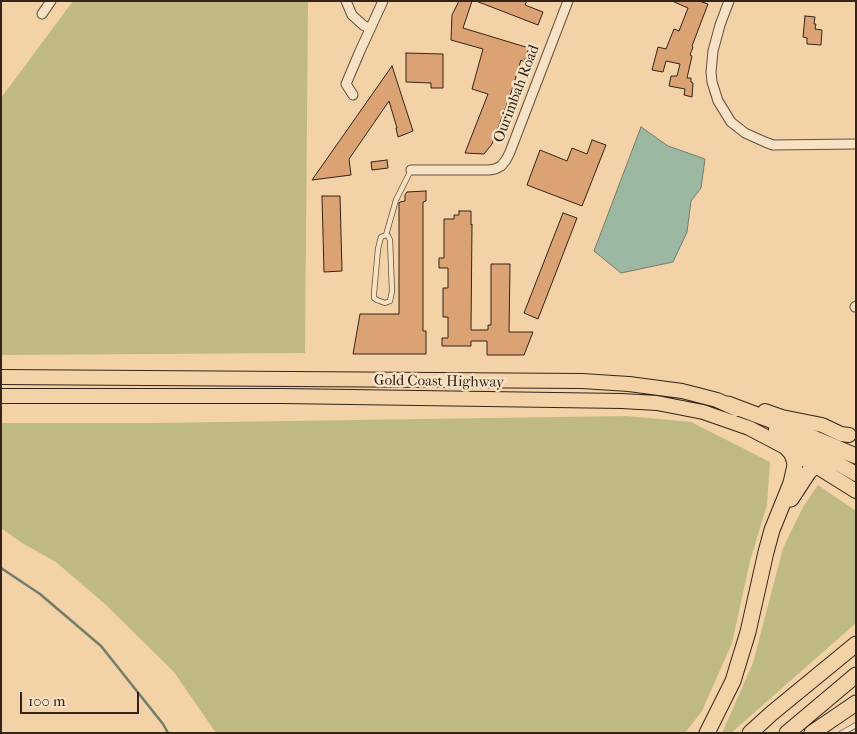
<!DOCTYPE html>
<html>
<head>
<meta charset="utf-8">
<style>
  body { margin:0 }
  #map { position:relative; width:857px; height:734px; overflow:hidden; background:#f2d2a6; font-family:"IM FELL French Canon",serif }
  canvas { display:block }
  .frame { position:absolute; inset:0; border:2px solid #342419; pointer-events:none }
  .scale { position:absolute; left:20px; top:692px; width:119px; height:22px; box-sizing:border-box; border:2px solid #342419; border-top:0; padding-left:6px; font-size:15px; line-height:18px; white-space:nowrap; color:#342419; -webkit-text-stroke:4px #f7e2c5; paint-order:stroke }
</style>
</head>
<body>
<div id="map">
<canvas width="857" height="734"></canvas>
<div class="frame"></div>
<div class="scale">100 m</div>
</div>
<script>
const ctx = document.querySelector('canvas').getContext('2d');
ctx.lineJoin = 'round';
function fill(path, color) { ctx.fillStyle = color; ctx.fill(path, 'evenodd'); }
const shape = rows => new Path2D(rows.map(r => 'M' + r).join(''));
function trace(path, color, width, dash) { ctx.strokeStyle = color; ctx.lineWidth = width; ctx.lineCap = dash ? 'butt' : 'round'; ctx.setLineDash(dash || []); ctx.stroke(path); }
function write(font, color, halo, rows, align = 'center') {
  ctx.font = font + ' "IM FELL French Canon",serif'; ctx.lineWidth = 5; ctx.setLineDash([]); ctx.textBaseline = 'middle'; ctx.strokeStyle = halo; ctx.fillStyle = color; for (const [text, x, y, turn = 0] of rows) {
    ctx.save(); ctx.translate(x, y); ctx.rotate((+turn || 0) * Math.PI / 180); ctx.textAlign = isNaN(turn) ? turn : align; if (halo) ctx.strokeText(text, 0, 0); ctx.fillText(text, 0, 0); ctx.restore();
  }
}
const green = shape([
  [73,1,308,1,305,353,1,355,1,98],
  [627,416,691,422,770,462,767,505,750,561,732,643,702,711,685,733,216,733,174,672,106,605,56,562,22,543,1,528,1,423,154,423],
  [818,485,856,511,856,623,731,733,722,733,753,663,783,548,803,507]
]);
const water = shape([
  [641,127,668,146,705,159,701,188,691,201,687,232,673,262,621,273,594,251,641,127]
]);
const stream = shape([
  [1,568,40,594,101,646,163,724,168,733]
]);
const building = shape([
  [459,1,472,1,463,28,529,48,524,62,521,60,511,93,492,144,484,154,465,153,488,94,472,89,483,49,451,40,452,15,459,1],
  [476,1,527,1,525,5,543,12,538,25,476,1],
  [672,1,699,1,708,4,692,46,693,47,690,55,692,56,687,78,691,78,691,82,693,83,692,97,684,95,685,89,669,86,671,76,677,76,680,64,666,61,663,72,652,70,658,47,666,49,674,29,679,31,688,8,672,1],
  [805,16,815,17,814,24,816,24,815,29,822,30,821,45,807,44,807,38,803,37,805,16],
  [406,53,443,54,443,88,431,88,431,83,406,82,406,53],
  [392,66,413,131,398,137,396,128,397,128,389,101,349,159,351,175,312,180,392,66],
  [592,140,606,145,582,206,527,185,540,150,567,161,572,148,587,154,592,140],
  [387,160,388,168,372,170,371,162,387,160],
  [426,191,426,201,423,202,423,331,426,331,426,354,353,354,360,314,399,314,399,203,400,202,405,201,405,195,407,192,426,191],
  [322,196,340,196,342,271,324,272,322,196],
  [459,211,471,211,471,225,472,224,471,330,488,330,488,325,491,325,491,264,510,264,509,332,533,332,524,355,487,355,487,341,471,341,471,346,442,346,442,338,448,338,448,317,443,317,443,288,448,288,448,268,439,268,439,258,444,258,444,219,454,219,454,215,459,215,459,211],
  [563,213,577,218,538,319,524,313,563,213]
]);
const service = shape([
  [386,235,388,236,390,240,392,291,390,301,385,303,377,300,374,298,374,293,378,249,381,237,386,235,396,200,411,170],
  [842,733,856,725]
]);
const minor = shape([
  [346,1,352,15,363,25,370,29],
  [729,1,720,25,713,51,711,72,712,82,718,101,731,122,745,133,765,142,773,145,856,144],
  [42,14,51,1],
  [353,95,346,84,360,51,383,1],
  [411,170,489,170,495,169,501,166,506,160,510,152,568,1],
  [855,307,856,306]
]);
const trunk = shape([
  [1,377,582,381,629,384,682,391,717,400,737,409],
  [1,396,283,396,622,401,657,403,703,412,749,428,787,448,856,491],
  [765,411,782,417,822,425,841,434,849,435],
  [776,429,817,451,856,474]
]);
const motorway = shape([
  [728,404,773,421,856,456],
  [791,499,808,473,815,465],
  [707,733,733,681,748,632,766,552,772,530,791,483,795,465,794,460,792,454,787,448],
  [750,733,772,713,856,644],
  [787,733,856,675],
  [812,733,856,703]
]);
const streetNames = [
  ["Ourimbah Road",517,94,-69],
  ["Gold Coast Highway",439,382,1]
];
fill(green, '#bfba83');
fill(water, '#9cb8a2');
trace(water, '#727d6b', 1);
trace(stream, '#727d6b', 2.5);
fill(building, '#dba274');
trace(building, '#342419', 1);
trace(service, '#64503c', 6);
trace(minor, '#64503c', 11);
trace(trunk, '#342419', 16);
trace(motorway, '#342419', 17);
trace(service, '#f7e2c5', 4.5);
trace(minor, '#f7e2c5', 9);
trace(trunk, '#f2d2a6', 14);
trace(motorway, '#f2d2a6', 15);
write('15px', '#342419', '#f7e2c5', streetNames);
</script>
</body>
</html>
